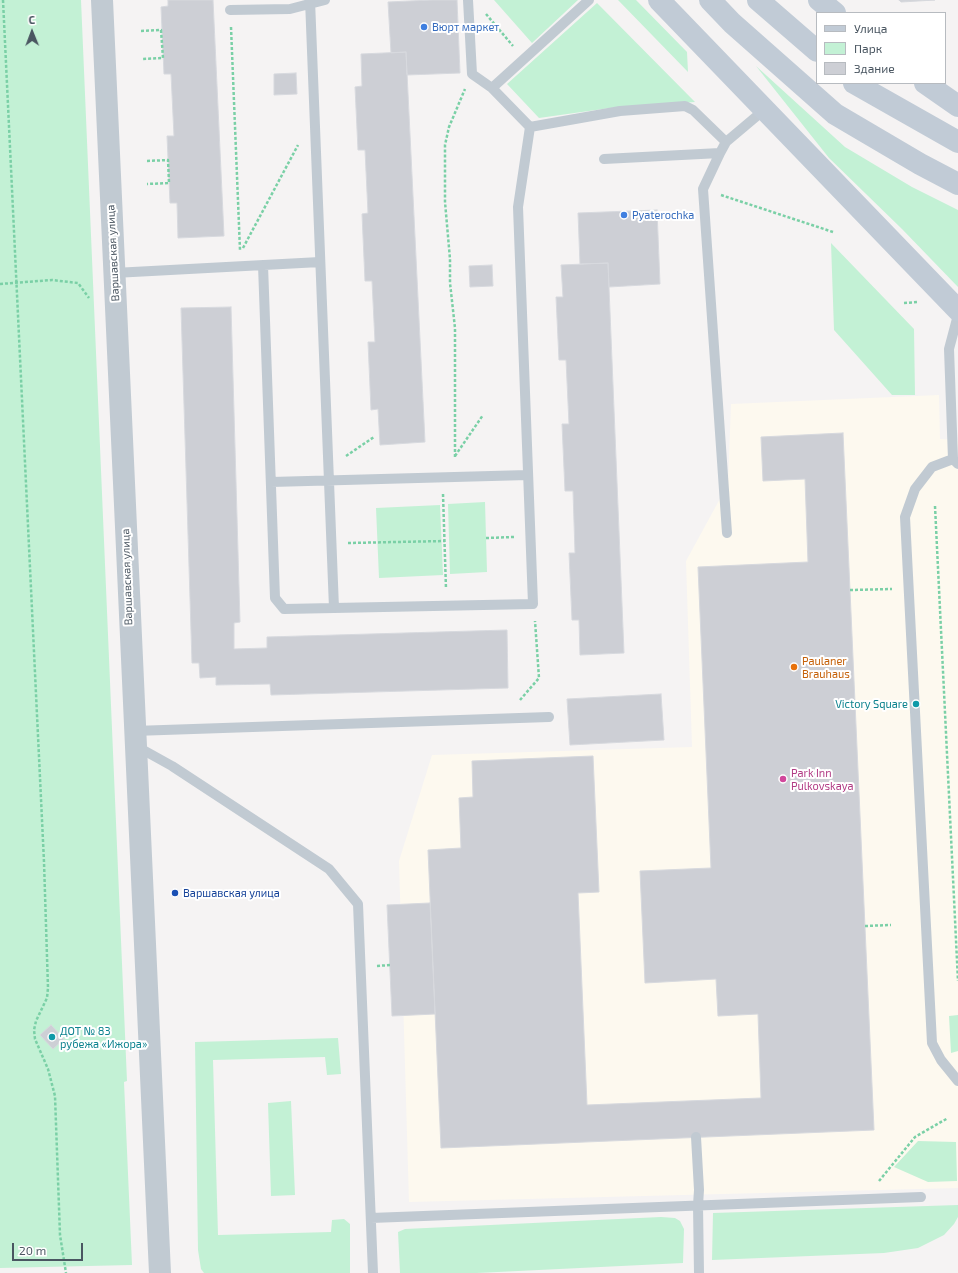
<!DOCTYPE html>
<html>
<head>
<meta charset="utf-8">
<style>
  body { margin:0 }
  #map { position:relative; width:958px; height:1273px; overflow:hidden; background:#f5f3f3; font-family:"Exo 2",sans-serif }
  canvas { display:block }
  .legend { position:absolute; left:816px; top:12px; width:130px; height:72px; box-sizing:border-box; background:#fff; border:1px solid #b7bbc0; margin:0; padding:5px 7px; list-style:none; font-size:12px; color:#4a5661 }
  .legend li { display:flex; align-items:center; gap:8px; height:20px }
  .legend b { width:20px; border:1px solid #b7bbc0 }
  .north { position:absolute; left:12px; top:12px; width:40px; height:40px; -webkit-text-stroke:3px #fff; paint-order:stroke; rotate:359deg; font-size:11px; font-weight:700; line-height:16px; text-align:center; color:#4a5661 }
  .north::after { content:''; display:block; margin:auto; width:14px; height:18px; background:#4a5661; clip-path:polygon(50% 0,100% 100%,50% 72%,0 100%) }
  .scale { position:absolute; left:12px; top:1243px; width:71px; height:18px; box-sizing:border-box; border:2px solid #4a5661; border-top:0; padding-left:5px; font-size:12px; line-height:14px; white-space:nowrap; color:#4a5661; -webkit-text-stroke:3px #fff; paint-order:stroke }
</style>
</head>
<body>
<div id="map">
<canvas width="958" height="1273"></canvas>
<ul class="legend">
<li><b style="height:5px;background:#c1cbd6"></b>Улица</li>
<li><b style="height:11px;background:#c3f1d5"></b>Парк</li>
<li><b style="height:11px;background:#cdcfd5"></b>Здание</li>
</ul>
<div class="north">С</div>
<div class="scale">20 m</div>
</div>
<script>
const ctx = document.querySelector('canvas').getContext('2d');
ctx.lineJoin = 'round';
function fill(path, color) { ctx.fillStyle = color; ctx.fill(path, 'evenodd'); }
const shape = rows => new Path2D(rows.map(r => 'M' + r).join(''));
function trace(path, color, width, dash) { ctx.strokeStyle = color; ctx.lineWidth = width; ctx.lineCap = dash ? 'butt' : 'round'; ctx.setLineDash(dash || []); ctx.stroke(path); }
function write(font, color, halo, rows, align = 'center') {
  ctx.font = font + ' "Exo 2",sans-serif'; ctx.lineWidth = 4; ctx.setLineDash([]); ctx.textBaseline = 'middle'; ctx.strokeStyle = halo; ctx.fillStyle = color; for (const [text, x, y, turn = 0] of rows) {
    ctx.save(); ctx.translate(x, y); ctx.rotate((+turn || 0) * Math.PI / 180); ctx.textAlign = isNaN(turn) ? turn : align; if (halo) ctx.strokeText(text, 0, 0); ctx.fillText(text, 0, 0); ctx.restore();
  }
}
const commercial = shape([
  [939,395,940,439,958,440,958,1188,409,1202,399,861,432,755,692,747,686,561,728,484,731,404]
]);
const green = shape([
  [0,0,81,0,127,1081,124,1082,132,1265,0,1268],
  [494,0,578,0,532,43],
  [618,0,636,0,687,52,688,72],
  [597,3,695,102,610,108,539,118,507,84],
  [756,66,845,147,912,187,958,210,958,287,902,229,829,158],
  [831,243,914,329,915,395,892,395,834,330],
  [485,502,487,572,450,574,448,504],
  [440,505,443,575,379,578,376,508],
  [958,1015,958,1051,951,1053,949,1016],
  [338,1038,341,1074,327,1075,325,1057,213,1060,218,1235,331,1232,332,1220,344,1219,350,1224,350,1273,204,1273,201,1269,198,1250,195,1042],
  [291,1101,295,1195,271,1196,268,1103],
  [918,1141,956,1142,957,1181,928,1182,894,1167],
  [958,1205,958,1217,954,1224,944,1235,918,1248,884,1253,712,1260,713,1213],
  [661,1217,675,1218,680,1221,684,1229,683,1263,477,1273,400,1273,398,1232,405,1229]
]);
const building = shape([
  [168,0,213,0,224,236,178,238,177,203,170,203,167,136,174,136,171,74,164,74,161,7,168,6,168,0],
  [431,0,457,0,460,73,407,75,406,52,391,53,388,2,431,0],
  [899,0,935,0,901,2,899,0],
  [406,52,425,442,380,445,378,409,371,410,368,342,375,342,372,281,365,281,362,214,368,213,365,150,358,150,355,87,362,86,361,54,406,52],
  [296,73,297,94,274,95,274,74,296,73],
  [657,210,660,284,609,287,608,263,580,264,578,213,657,210],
  [608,263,624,653,580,655,579,620,572,620,569,553,575,553,573,491,565,491,562,424,569,424,566,360,559,360,556,297,563,297,561,265,608,263],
  [492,265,493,286,470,287,469,266,492,265],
  [231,307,240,622,234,623,234,649,267,648,267,637,507,630,508,688,271,695,270,684,216,685,216,677,200,678,199,663,192,663,181,308,231,307],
  [843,433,874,1130,441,1148,428,850,461,848,459,798,473,797,472,761,593,756,599,892,578,893,587,1105,761,1098,758,1014,718,1016,716,979,645,983,640,871,711,868,698,567,808,562,805,479,763,481,761,437,843,433],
  [661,694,664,740,570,745,567,699,661,694],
  [430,903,435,1014,392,1016,387,905,430,903],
  [51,1025,64,1039,53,1049,40,1035,51,1025]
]);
const path = shape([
  [3,0,44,862,48,988,47,998,36,1021,34,1030,35,1039,48,1069,55,1096,60,1235,66,1273],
  [486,14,513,46],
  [231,27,240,250],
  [141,31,161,30,163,58,142,59],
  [147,161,168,160,169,183,147,184],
  [721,195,833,232],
  [243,248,298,145],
  [0,284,52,280,78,283,89,298],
  [904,303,918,302],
  [346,456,374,437],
  [455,456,483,415],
  [455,457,455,328,450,283,450,259,445,202,445,145,449,127,465,89],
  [443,494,446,589],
  [935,506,958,981],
  [486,538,514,537],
  [348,543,445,541],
  [850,590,892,589],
  [520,700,539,678,535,621],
  [865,926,891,925],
  [377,966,390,965],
  [879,1181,915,1137,948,1118]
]);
const service = shape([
  [310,0,334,608],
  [468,0,472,74,492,88,530,127],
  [230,10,290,9,325,0],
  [492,88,589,0],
  [720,153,703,189,727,533],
  [604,159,720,153,726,142,764,110],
  [263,265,275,598,284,609,533,604,518,207,530,127,620,111,685,106,693,110,726,142],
  [114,273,320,262],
  [953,459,932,467,915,489,905,517,932,1043,941,1060,958,1081],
  [958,464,953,459,949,349,958,315],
  [271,482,528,475],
  [134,731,549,717],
  [136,746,172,766,329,869,358,904,373,1273],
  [696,1137,699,1190,698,1205,699,1273],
  [371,1218,921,1197]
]);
const tertiary = shape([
  [102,0,160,1273]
]);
const secondary = shape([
  [659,0,958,310],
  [710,0,732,23,835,114,920,164,958,184],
  [758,0,817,51],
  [819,0,835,13],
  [854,83,958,142],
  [925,83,958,106]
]);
const markers = [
  [424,27,4,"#3f7fe0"],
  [624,215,4,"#3f7fe0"],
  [794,667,4,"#e8710a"],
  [916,704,4,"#0f9aa8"],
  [783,779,4,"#d1479c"],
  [175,893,4,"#1a4fb4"],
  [52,1037,4,"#0f9aa8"]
];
const shopNames = [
  ["Вюрт маркет",432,27],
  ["Pyaterochka",632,215]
];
const streetNames = [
  ["Варшавская улица",113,253,-93],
  ["Варшавская улица",127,577,-92]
];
const foodNames = [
  ["Paulaner",802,661],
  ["Brauhaus",802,674]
];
const cultureNames = [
  ["Victory Square",908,704],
  ["ДОТ № 83",60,1031,"left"],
  ["рубежа «Ижора»",60,1044,"left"]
];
const hotelNames = [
  ["Park Inn",791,773],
  ["Pulkovskaya",791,786]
];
const transitNames = [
  ["Варшавская улица",183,893]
];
fill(commercial, '#fdf9ef');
fill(green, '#c3f1d5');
fill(building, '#cdcfd5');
trace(building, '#d7d9de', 1);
trace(path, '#7ad0a6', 2.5, [3, 2]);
trace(service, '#c1cad2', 10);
trace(tertiary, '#c1cad2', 22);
trace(secondary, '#c1cbd6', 22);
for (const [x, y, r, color] of markers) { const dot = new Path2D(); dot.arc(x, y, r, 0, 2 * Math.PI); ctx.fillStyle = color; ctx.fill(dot); trace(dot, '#fff', 1.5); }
write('11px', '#366cbe', '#fff', shopNames, 'left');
write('11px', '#4a5661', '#fff', streetNames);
write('11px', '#c56008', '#fff', foodNames, 'left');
write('11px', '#0d838f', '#fff', cultureNames, 'right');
write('11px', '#b23c85', '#fff', hotelNames, 'left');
write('11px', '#164399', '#fff', transitNames, 'left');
</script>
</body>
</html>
